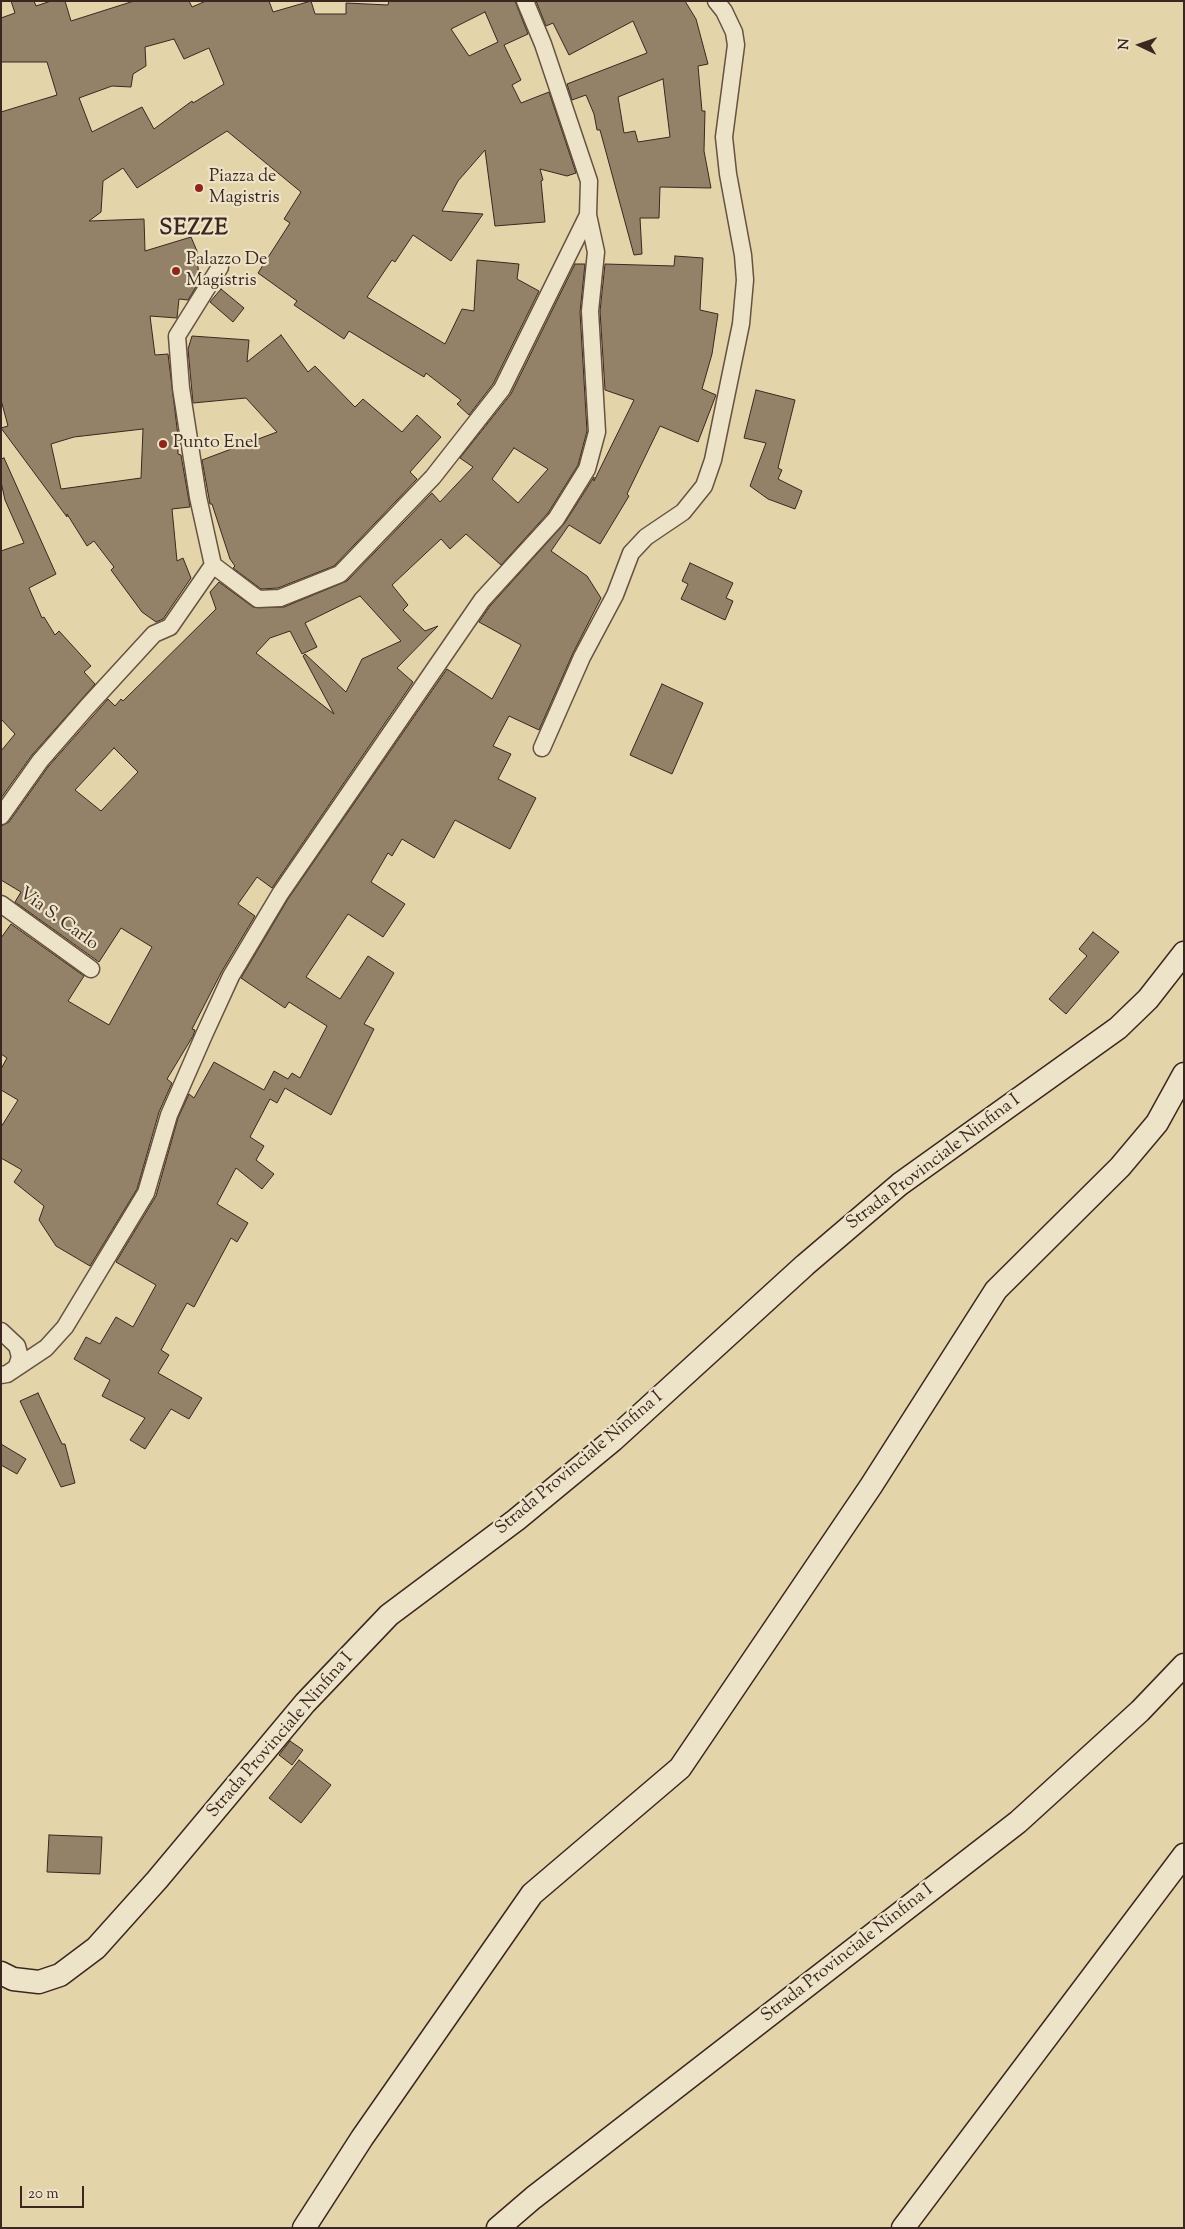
<!DOCTYPE html>
<html>
<head>
<meta charset="utf-8">
<style>
  body { margin:0 }
  #map { position:relative; width:1185px; height:2229px; overflow:hidden; background:#e3d4aa; font-family:"Sorts Mill Goudy",serif }
  canvas { display:block }
  .frame { position:absolute; inset:0; border:2px solid #3c2720; pointer-events:none }
  .north { position:absolute; left:1115px; top:20px; width:50px; height:50px; -webkit-text-stroke:4px #ede3c8; paint-order:stroke; rotate:273deg; font-size:14px; font-weight:700; line-height:20px; text-align:center; color:#3c2720 }
  .north::after { content:''; display:block; margin:auto; width:18px; height:22px; background:#3c2720; clip-path:polygon(50% 0,100% 100%,50% 72%,0 100%) }
  .scale { position:absolute; left:20px; top:2186px; width:64px; height:22px; box-sizing:border-box; border:2px solid #3c2720; border-top:0; padding-left:6px; font-size:15px; line-height:18px; white-space:nowrap; color:#3c2720; -webkit-text-stroke:4px #ede3c8; paint-order:stroke }
</style>
</head>
<body>
<div id="map">
<canvas width="1185" height="2229"></canvas>
<div class="frame"></div>
<div class="north">N</div>
<div class="scale">20 m</div>
</div>
<script>
const ctx = document.querySelector('canvas').getContext('2d');
ctx.lineJoin = 'round';
function fill(path, color) { ctx.fillStyle = color; ctx.fill(path, 'evenodd'); }
const shape = rows => new Path2D(rows.map(r => 'M' + r).join(''));
function trace(path, color, width, dash) { ctx.strokeStyle = color; ctx.lineWidth = width; ctx.lineCap = dash ? 'butt' : 'round'; ctx.setLineDash(dash || []); ctx.stroke(path); }
function write(font, color, halo, rows, align = 'center') {
  ctx.font = font + ' "Sorts Mill Goudy",serif'; ctx.lineWidth = 4.5; ctx.setLineDash([]); ctx.textBaseline = 'middle'; ctx.strokeStyle = halo; ctx.fillStyle = color; for (const [text, x, y, turn = 0] of rows) {
    ctx.save(); ctx.translate(x, y); ctx.rotate((+turn || 0) * Math.PI / 180); ctx.textAlign = isNaN(turn) ? turn : align; if (halo) ctx.strokeText(text, 0, 0); ctx.fillText(text, 0, 0); ctx.restore();
  }
}
const building = shape([
  [11,1,34,1,36,6,51,1,65,1,71,21,134,1,189,1,192,7,206,1,269,1,273,12,311,1,315,14,346,14,346,3,388,5,389,1,515,1,528,34,504,45,521,80,512,85,521,103,549,92,576,173,567,176,540,169,543,180,541,181,545,222,495,226,485,150,458,181,442,211,483,214,451,261,413,235,395,262,392,260,367,297,445,344,462,309,474,311,477,260,519,264,517,279,539,291,493,384,469,415,457,404,461,400,426,373,424,377,349,331,344,339,294,305,297,301,258,273,290,223,284,219,301,192,227,131,137,188,123,168,103,181,101,212,89,221,144,219,145,251,191,237,197,251,199,282,188,300,179,299,177,318,150,316,155,355,168,354,178,436,178,454,181,455,190,507,172,509,177,561,183,558,191,578,163,619,156,622,142,612,111,570,114,567,94,541,87,546,67,514,67,517,1,428,8,426,1,400,1,112,57,95,47,62,1,62,1,18,15,13,11,1],
  [485,12,498,42,469,56,451,29,485,12],
  [174,39,184,59,209,48,224,84,193,103,192,101,154,129,142,107,92,132,79,98,112,86,131,87,133,74,146,66,145,47,174,39],
  [143,429,141,478,61,489,51,444,74,437,143,429],
  [536,1,685,1,696,19,708,64,698,66,702,111,705,111,704,151,711,188,660,187,659,218,640,218,642,254,634,255,600,130,597,130,594,114,586,95,572,100,567,84,647,53,633,21,569,55,553,23,546,26,536,1],
  [663,79,670,137,638,142,635,131,624,133,618,97,663,79],
  [675,256,703,258,700,310,718,314,712,354,702,389,716,395,698,442,660,426,627,494,629,496,600,544,569,525,551,551,587,576,601,598,573,653,539,730,509,716,493,746,511,754,498,779,536,798,510,849,455,820,434,858,402,839,392,856,388,853,371,882,405,904,383,937,348,914,306,977,340,999,368,956,394,973,364,1024,374,1029,331,1115,285,1088,277,1103,270,1099,250,1137,264,1146,256,1160,274,1174,262,1189,236,1168,217,1204,248,1223,237,1242,231,1238,194,1307,187,1303,161,1350,169,1355,158,1373,202,1398,189,1419,171,1409,145,1449,130,1440,145,1418,102,1396,110,1380,74,1359,86,1337,100,1344,116,1317,133,1327,156,1285,116,1262,156,1196,178,1118,189,1094,194,1098,214,1062,264,1090,274,1071,288,1079,292,1073,300,1078,327,1026,289,1002,285,1008,241,978,288,899,447,669,492,699,521,645,479,622,490,606,564,524,594,477,594,481,634,400,605,390,600,311,605,264,674,266,675,256],
  [575,264,585,264,580,312,587,431,578,465,548,513,501,565,466,534,450,549,441,539,392,585,408,605,403,610,425,631,438,626,397,668,413,682,272,888,257,877,238,904,255,916,222,971,192,1029,195,1030,193,1036,167,1079,172,1083,159,1112,137,1189,90,1266,56,1246,39,1220,44,1206,14,1182,22,1170,1,1158,1,1127,18,1100,1,1090,1,1069,7,1058,1,1054,1,938,11,924,84,976,68,1001,109,1025,152,947,121,928,99,962,15,902,21,892,1,880,1,826,9,822,48,767,108,699,115,706,121,699,123,701,216,609,210,592,219,582,253,607,284,607,347,581,432,493,440,502,473,467,460,458,511,394,575,264],
  [514,448,548,469,518,503,492,479,514,448],
  [360,596,401,641,362,659,346,692,305,654,303,656,334,714,256,653,270,638,290,631,302,654,317,647,305,623,360,596],
  [114,748,138,772,101,811,75,790,114,748],
  [221,289,244,308,233,322,210,302,221,289],
  [281,335,308,372,315,366,355,407,363,399,402,432,417,415,441,437,410,472,417,479,334,566,278,588,261,589,233,568,235,566,230,559,212,504,210,504,202,460,277,432,246,398,193,403,188,349,192,336,249,340,247,362,281,335],
  [756,390,795,400,778,468,782,470,778,479,802,491,795,509,768,499,750,486,766,443,744,438,756,390],
  [4,458,56,574,29,588,42,618,44,617,55,635,59,631,91,666,84,672,95,684,32,755,1,798,1,751,15,734,1,719,1,551,24,543,5,500,1,482,1,459,4,458],
  [690,563,733,583,726,598,733,601,725,620,681,599,688,584,682,581,690,563],
  [662,684,703,703,672,774,630,755,662,684],
  [1093,932,1119,952,1066,1014,1049,999,1087,956,1079,949,1093,932],
  [38,1393,62,1444,65,1444,75,1483,61,1487,20,1401,38,1393],
  [1,1444,26,1459,17,1474,1,1465,1,1444],
  [290,1741,303,1750,292,1765,279,1755,290,1741],
  [299,1760,331,1785,301,1823,269,1798,299,1760],
  [49,1835,102,1837,100,1874,47,1872,49,1835]
]);
const street = shape([
  [220,267,177,336,181,388,198,497,213,565,258,599,280,598,340,574,433,477,502,389,588,215],
  [542,748,582,657,615,595,631,553,646,537,683,512,704,486,713,460,741,324,745,280,743,255,728,174,724,137,736,45,734,32,724,11,716,1],
  [1,816,40,761,87,707,154,634,170,627,213,565],
  [1,904,91,969],
  [1,1331,17,1346,20,1357,17,1366],
  [1,1375,7,1374,46,1348,65,1327,146,1193,169,1115,204,1035,231,976,280,894,482,600,556,519,587,469,597,432,590,311,596,252,588,215,589,181,543,44,525,1]
]);
const secondary = shape([
  [1,1973,13,1979,39,1982,60,1975,96,1948,157,1880,305,1703,389,1615,516,1520,613,1440,805,1265,900,1184,1118,1028,1148,999,1184,953],
  [304,2228,362,2138,532,1894,680,1768,871,1486,996,1290,1120,1167,1157,1123,1184,1074],
  [498,2228,533,2198,1018,1822,1140,1711,1184,1665],
  [903,2228,1184,1855]
]);
const markers = [
  [199,188,5,"#8f2418"],
  [176,271,5,"#8f2418"],
  [163,444,5,"#8f2418"]
];
const poiNames = [
  ["Piazza de",209,178],
  ["Magistris",209,199],
  ["Palazzo De",186,261],
  ["Magistris",186,282],
  ["Punto Enel",173,444]
];
const streetNames = [
  ["Via S. Carlo",58,920,36],
  ["Strada Provinciale Ninfina I",934,1163,-37],
  ["Strada Provinciale Ninfina I",580,1464,-40],
  ["Strada Provinciale Ninfina I",281,1736,-49],
  ["Strada Provinciale Ninfina I",848,1954,-38]
];
const districtNames = [
  ["SEZZE",194,230]
];
fill(building, '#938168');
trace(building, '#3c2720', 1);
trace(street, '#665242', 19);
trace(secondary, '#3c2720', 25);
trace(street, '#ede3c8', 16);
trace(secondary, '#ede3c8', 22);
for (const [x, y, r, color] of markers) { const dot = new Path2D(); dot.arc(x, y, r, 0, 2 * Math.PI); ctx.fillStyle = color; ctx.fill(dot); trace(dot, '#ede3c8', 2); }
write('18px', '#3c2720', '#ede3c8', poiNames, 'left');
write('18px', '#3c2720', '#ede3c8', streetNames);
ctx.letterSpacing = '1px';
write('bold 22px', '#3c2720', '#ede3c8', districtNames);
ctx.letterSpacing = '0px';
</script>
</body>
</html>
